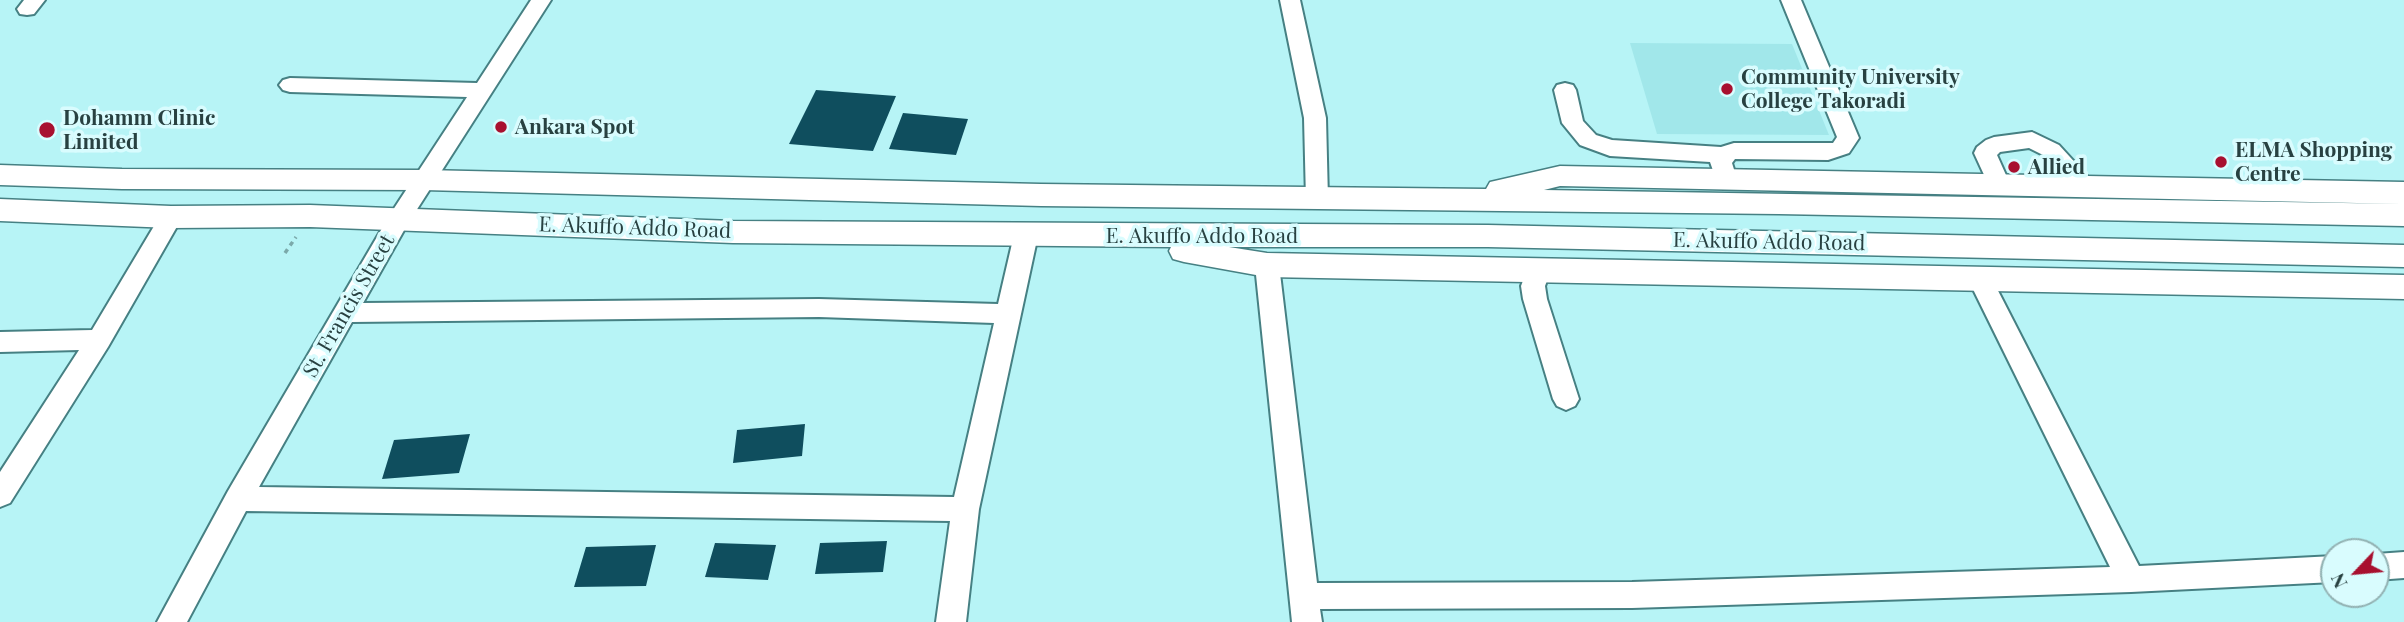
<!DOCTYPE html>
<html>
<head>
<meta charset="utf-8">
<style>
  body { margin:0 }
  #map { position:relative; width:2404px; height:622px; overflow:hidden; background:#b7f4f6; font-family:"Playfair Display",serif }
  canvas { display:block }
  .north { position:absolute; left:2320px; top:538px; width:70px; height:70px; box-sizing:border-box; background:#d9fcfe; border:2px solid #92b1b2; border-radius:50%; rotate:244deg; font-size:19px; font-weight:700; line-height:28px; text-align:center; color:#284141 }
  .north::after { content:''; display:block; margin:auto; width:24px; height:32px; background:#a8102f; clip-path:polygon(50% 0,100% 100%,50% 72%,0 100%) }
</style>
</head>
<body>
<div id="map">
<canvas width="2404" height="622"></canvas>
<div class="north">N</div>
</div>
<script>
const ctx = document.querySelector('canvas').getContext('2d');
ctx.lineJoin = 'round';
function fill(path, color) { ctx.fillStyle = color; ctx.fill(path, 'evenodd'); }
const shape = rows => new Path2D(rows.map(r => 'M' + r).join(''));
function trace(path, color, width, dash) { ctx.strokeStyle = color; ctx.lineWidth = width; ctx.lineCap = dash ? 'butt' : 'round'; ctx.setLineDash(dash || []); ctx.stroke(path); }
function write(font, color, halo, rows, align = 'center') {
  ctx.font = font + ' "Playfair Display",serif'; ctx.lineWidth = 7; ctx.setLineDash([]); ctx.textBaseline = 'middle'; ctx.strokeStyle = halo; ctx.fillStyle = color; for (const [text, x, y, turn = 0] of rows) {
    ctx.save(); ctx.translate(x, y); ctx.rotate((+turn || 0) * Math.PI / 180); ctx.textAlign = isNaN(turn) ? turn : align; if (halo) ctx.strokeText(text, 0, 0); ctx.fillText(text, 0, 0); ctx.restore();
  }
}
const built = shape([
  [1630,43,1792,44,1829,135,1657,134]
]);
const building = shape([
  [816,90,896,96,873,151,789,144],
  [903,113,968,119,956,155,889,149],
  [805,424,802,456,733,463,737,430],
  [470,434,459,473,382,479,394,440],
  [887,541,883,572,815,574,820,543],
  [715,543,776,545,768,580,705,577],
  [656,545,646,586,574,587,586,547]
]);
const path = shape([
  [285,253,296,237]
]);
const minor = shape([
  [24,0,45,0,34,14,27,15,20,14,17,9,24,0],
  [531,0,551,0,407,225,363,303,819,299,998,304,1014,235,1018,229,1026,226,1034,229,1038,235,979,509,966,622,936,622,950,521,246,511,187,622,157,622,228,491,391,213,467,97,290,92,283,90,279,85,283,80,290,78,477,83,531,0],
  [819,317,994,323,954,497,259,487,352,322,819,317],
  [1280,0,1300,0,1326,118,1328,200,1325,206,1317,208,1309,206,1306,200,1304,118,1280,0],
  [1781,0,1801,0,1859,138,1849,153,1828,160,1735,159,1732,163,1737,179,1734,185,1726,187,1718,185,1710,162,1610,156,1580,145,1562,123,1554,90,1557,85,1565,83,1573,85,1576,90,1583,121,1596,135,1612,140,1721,147,1734,143,1833,143,1837,137,1781,0],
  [2032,132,2059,145,2091,180,2094,186,2091,192,2083,194,2075,192,2043,155,2029,148,2000,152,1997,155,2010,184,2007,190,1999,192,1991,190,1974,153,1977,147,1986,140,1994,137,2032,132],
  [171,209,179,211,183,217,179,223,108,347,10,503,0,507,0,472,79,350,0,352,0,332,92,330,163,211,171,209],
  [1267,256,1275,259,1279,265,1317,583,1632,582,2110,567,1968,279,1972,273,1980,270,1988,273,1992,279,2139,566,2334,556,2334,582,2131,592,1632,608,1320,609,1322,622,1292,622,1255,265,1259,259,1267,256],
  [1539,261,1547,264,1551,270,1545,286,1547,299,1579,399,1575,406,1566,410,1557,406,1553,399,1523,299,1521,286,1527,270,1531,264,1539,261],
  [2404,552,2404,578,2376,580,2376,554,2404,552]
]);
const major = shape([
  [0,165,122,169,424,170,1041,184,1486,189,1490,182,1560,166,2404,182,2404,204,1560,186,1544,190,2404,204,2404,226,1779,214,1041,206,424,190,122,189,0,185,0,165],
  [0,199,171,206,310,205,733,221,1488,225,2404,245,2404,267,1488,247,1229,247,1267,253,2404,275,2404,299,1267,277,1184,262,1173,259,1169,251,1171,247,733,243,310,227,171,228,0,221,0,199]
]);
const markers = [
  [1727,89,7,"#a8102f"],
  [501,127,7,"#a8102f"],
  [47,130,9,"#a8102f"],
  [2221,162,7,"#a8102f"],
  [2014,167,7,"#a8102f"]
];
const poiNames = [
  ["Community University",1741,77],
  ["College Takoradi",1741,101],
  ["Dohamm Clinic",63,118],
  ["Limited",63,142],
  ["Ankara Spot",515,127],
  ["ELMA Shopping",2235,150],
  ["Centre",2235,174],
  ["Allied",2028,167]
];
const streetNames = [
  ["E. Akuffo Addo Road",635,228,2],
  ["E. Akuffo Addo Road",1202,236],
  ["E. Akuffo Addo Road",1769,242,1],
  ["St. Francis Street",349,306,-60]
];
fill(built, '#a1e7ea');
fill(building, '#0f4e5e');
trace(minor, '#468083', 4);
trace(major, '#468083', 3);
trace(path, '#7ba9aa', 3.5, [4.5, 4.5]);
fill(minor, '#fff');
fill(major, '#fff');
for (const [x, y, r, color] of markers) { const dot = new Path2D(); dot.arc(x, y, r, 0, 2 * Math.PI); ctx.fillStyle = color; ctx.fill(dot); trace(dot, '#d9fcfe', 2.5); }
write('bold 21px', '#284141', '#d9fcfe', poiNames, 'left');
write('21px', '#284141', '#d9fcfe', streetNames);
</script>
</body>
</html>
